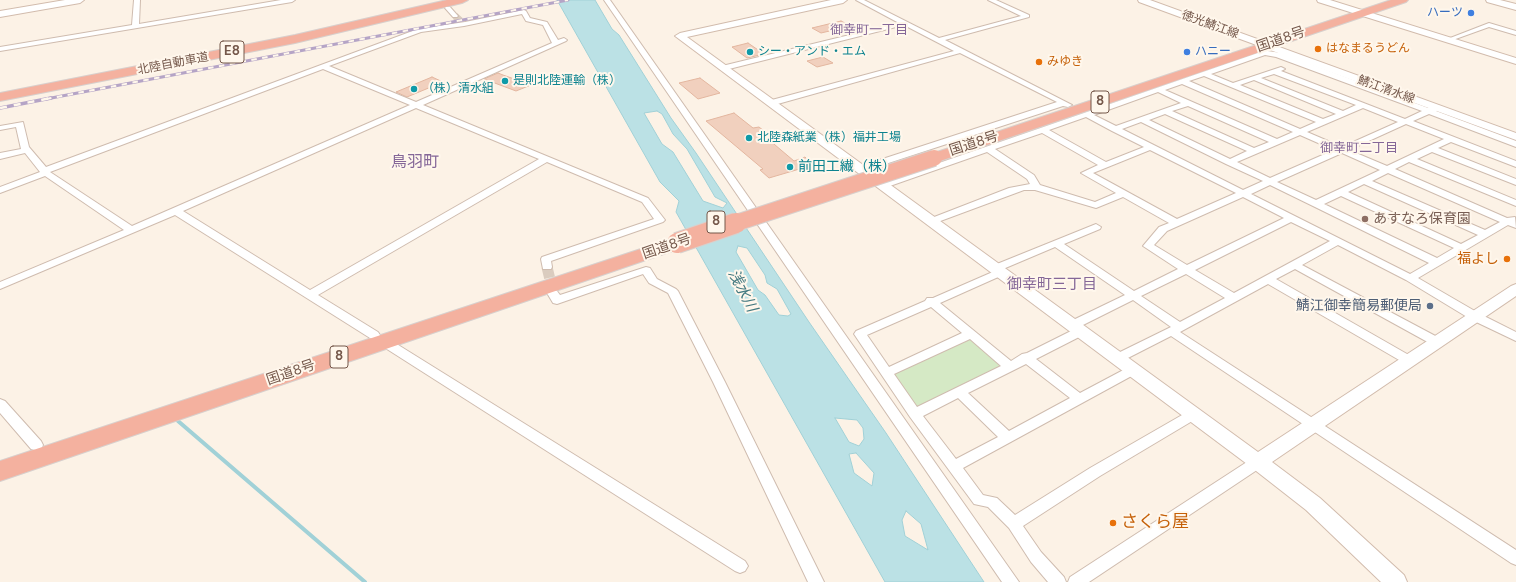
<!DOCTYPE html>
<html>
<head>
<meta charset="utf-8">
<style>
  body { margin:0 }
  canvas { display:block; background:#fcf2e6 }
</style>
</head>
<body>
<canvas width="1516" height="582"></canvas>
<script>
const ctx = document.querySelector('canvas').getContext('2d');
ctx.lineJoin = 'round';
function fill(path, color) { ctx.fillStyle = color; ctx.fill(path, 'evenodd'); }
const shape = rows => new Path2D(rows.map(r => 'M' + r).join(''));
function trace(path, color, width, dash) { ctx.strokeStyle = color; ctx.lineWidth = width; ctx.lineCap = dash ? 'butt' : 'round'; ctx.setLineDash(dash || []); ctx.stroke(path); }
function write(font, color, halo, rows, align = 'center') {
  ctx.font = font + ' "DM Sans","Noto Sans JP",sans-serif'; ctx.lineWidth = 4; ctx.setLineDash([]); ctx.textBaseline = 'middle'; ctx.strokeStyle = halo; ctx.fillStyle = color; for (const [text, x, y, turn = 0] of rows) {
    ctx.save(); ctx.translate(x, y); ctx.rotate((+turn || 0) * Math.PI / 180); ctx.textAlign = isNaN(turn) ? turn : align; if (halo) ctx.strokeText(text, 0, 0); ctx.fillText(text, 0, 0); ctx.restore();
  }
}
const green = shape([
  [970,336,1006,365,923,407,915,406,891,373]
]);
const water = shape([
  [557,0,595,0,612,29,619,35,671,118,696,153,809,322,886,433,984,582,885,582,676,212,679,201,660,182,557,0],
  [657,111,662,114,673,134,687,149,715,197,727,203,723,208,703,201,673,152,662,144,644,113,657,111],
  [738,246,747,248,765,275,767,283,777,289,791,314,788,316,779,315,765,295,758,290,736,252,738,246],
  [835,418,857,420,863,428,864,439,859,446,849,442,835,418],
  [856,453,874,473,872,486,854,473,849,454,856,453],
  [906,511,921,524,928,550,905,536,902,520,906,511]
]);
const stream = shape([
  [178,421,365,582]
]);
const building = shape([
  [841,21,851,26,821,33,812,28,841,21],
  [748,43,764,54,747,58,732,47,748,43],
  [823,57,833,63,817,67,807,61,823,57],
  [498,73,503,75,531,85,516,91,484,79,498,73],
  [432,77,443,82,407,97,396,92,432,77],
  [700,78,720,93,698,99,679,83,700,78],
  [734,113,753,128,759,127,773,138,768,139,794,161,805,157,813,165,769,178,760,170,763,169,706,121,734,113]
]);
const streetTunnelFar1 = shape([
  [455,16,463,23]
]);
const streetTunnel = shape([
  [547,267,553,292]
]);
const street = shape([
  [134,0,140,0,139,24,281,0,295,0,292,2,0,51,0,47,132,25,134,0],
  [604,0,610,0,1019,582,1002,582,604,0],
  [856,0,864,0,939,38,1021,16,988,0,996,0,1029,15,1029,17,945,40,1072,105,1068,107,1063,106,864,171,858,171,857,169,858,167,1057,102,960,53,774,105,768,105,767,103,768,101,954,51,904,25,725,70,721,68,722,66,899,23,856,0],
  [446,7,450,7,458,16,457,17,453,17,445,8,446,7],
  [524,10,526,11,530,18,547,22,558,40,564,38,567,40,566,41,423,105,648,198,665,220,663,222,551,261,552,267,551,269,543,269,541,259,542,257,654,219,642,202,547,162,318,295,378,332,380,335,378,338,374,339,370,338,175,215,0,289,0,282,124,230,45,176,0,193,0,187,40,172,25,153,0,159,0,153,21,149,16,127,0,130,0,126,23,122,29,147,46,167,418,29,465,22,524,10],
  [522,14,526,21,543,25,552,43,416,102,329,66,421,32,464,26,522,14],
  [323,69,410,105,132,226,50,172,323,69],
  [416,108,539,159,310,290,183,211,416,108],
  [1489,23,1516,31,1516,35,1489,27,1450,41,1445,40,1489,23],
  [1261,50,1281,53,1428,108,1436,106,1439,106,1440,108,1436,111,1516,141,1516,147,1429,114,1413,121,1516,161,1516,167,1451,142,1438,148,1516,179,1516,185,1432,152,1417,159,1516,200,1516,206,1409,162,1395,169,1507,218,1515,217,1516,228,1508,225,1418,278,1480,314,1516,332,1516,341,1472,320,1406,280,1338,245,1302,265,1441,339,1443,342,1441,345,1433,345,1295,269,1276,279,1414,358,1416,361,1414,364,1410,365,1406,364,1268,284,1180,332,1516,550,1516,565,1511,563,1171,336,1122,361,1118,362,1114,361,1112,358,1114,355,1171,327,1133,300,1077,328,1069,328,1067,325,1069,322,1125,295,1055,247,1003,269,1006,272,1005,274,940,303,1011,361,1022,354,1027,353,1077,328,1085,328,1087,331,1085,334,1036,359,1080,393,1129,367,1133,366,1137,367,1139,370,1137,373,963,468,983,495,997,498,1015,515,1090,468,1189,411,1194,409,1199,411,1201,414,1199,417,1100,476,1023,526,1041,552,1064,577,1066,582,1048,582,1031,562,1009,528,988,507,974,504,910,417,854,334,856,331,925,301,927,298,933,298,995,271,991,268,992,266,1096,224,1101,227,1100,229,1064,244,1134,291,1178,269,1143,246,1159,227,1169,223,1123,197,1096,208,1035,190,1024,190,935,223,929,223,927,221,929,219,1009,188,1030,184,1027,179,987,152,887,187,884,188,879,185,881,183,1258,53,1259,51,1261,50],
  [1265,55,1276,57,1422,111,1405,119,1281,71,1285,69,1281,67,1233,83,1211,74,1265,55],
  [1274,74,1356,105,1343,111,1261,78,1274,74],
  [1204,76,1316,122,1300,129,1189,81,1204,76],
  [1254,80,1336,114,1323,119,1240,85,1254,80],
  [1182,84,1293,132,1277,139,1165,90,1182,84],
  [1158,92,1181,103,1116,126,1094,115,1158,92],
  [1188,106,1269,142,1254,148,1172,111,1188,106],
  [1363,108,1398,122,1342,147,1307,132,1363,108],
  [1165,114,1247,151,1230,159,1149,120,1165,114],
  [1086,117,1112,131,1144,147,1106,162,1049,130,1086,117],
  [1141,122,1226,164,1263,181,1243,190,1122,129,1141,122],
  [1406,124,1444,139,1387,166,1349,150,1406,124],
  [1042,133,1098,165,1081,173,1116,193,1095,202,1040,185,1034,175,995,149,1042,133],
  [1300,135,1334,150,1270,178,1237,162,1300,135],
  [1150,150,1236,193,1177,219,1093,173,1150,150],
  [1342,153,1380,170,1316,200,1277,182,1342,153],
  [1388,173,1500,222,1485,230,1372,181,1388,173],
  [1364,184,1478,235,1461,244,1348,192,1364,184],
  [1270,185,1313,206,1429,263,1410,274,1251,194,1270,185],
  [1341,196,1454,248,1437,258,1324,204,1341,196],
  [1243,197,1284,218,1187,265,1154,245,1167,231,1243,197],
  [1291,222,1330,241,1234,293,1195,270,1291,222],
  [1186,274,1225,298,1180,322,1141,296,1186,274],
  [931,307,962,333,889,367,867,335,931,307],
  [970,339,1001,366,917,407,894,374,970,339],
  [1026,364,1070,398,1009,431,968,393,1026,364],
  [958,398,998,437,956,459,923,416,958,398],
  [646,267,650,268,657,279,676,289,678,291,725,382,824,582,808,582,713,382,668,293,649,283,643,274,557,304,553,303,547,293,549,291,553,290,557,291,560,295,646,267],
  [383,337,387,338,745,561,748,566,745,571,740,573,735,571,379,344,377,341,379,338,383,337],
  [0,399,5,401,41,441,43,445,41,449,36,450,31,449,0,413,0,399],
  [1258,457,1263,458,1265,462,1263,466,1089,582,1068,582,1070,577,1253,458,1258,457]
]);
const secondary = shape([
  [65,0,84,0,80,3,0,17,0,11,65,0],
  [831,0,847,0,843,3,687,37,1258,452,1511,286,1516,284,1516,296,1272,462,1320,498,1404,575,1407,582,1381,582,1306,510,1251,467,675,36,680,33,831,0],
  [1138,0,1150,0,1516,133,1516,140,1139,2,1138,0],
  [1317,0,1330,0,1516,58,1516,64,1318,2,1317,0],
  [1486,0,1500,0,1516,4,1516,10,1487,2,1486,0]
]);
const highway = shape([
  [447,0,468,0,462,3,295,43,0,101,0,93,295,35,447,0],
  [1391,0,1408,0,1406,2,940,161,934,163,928,161,926,158,928,155,1391,0],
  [677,237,684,239,686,243,684,247,0,481,0,461,677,237]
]);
const railFar1 = shape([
  [46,99,568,0]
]);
const rail = shape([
  [0,108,51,98]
]);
const highwayBridgeFar1 = shape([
  [733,224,934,158]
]);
const highwayBridge = shape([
  [677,243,736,223]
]);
const markers = [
  [1471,13,4,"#3f7fe0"],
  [1318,49,4,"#e8710a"],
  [750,52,4,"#0f9aa8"],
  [1187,52,4,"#3f7fe0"],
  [1039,62,4,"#e8710a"],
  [505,81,4,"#0f9aa8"],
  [414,89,4,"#0f9aa8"],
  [749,138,4,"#0f9aa8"],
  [790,167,4,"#0f9aa8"],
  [1365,219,4,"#8d6e63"],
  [1507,259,4,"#e8710a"],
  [1430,306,4,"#5c6f8a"],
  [1113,523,4,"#e8710a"]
];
const farShopnames = [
  ["ハーツ",1463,13],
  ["ハニー",1195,52,"left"]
];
const farStreetnames = [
  ["徳光鯖江線",1210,25,20],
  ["北陸自動車道",173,64,-11],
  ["鯖江清水線",1386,90,20]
];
const farFoodnames = [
  ["はなまるうどん",1326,49],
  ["みゆき",1047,62]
];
const farCulturenames = [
  ["シー・アンド・エム",758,52],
  ["是則北陸運輸（株）",513,81],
  ["（株）清水組",422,89],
  ["北陸森紙業（株）福井工場",757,138]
];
const farNeighbourhoodnames = [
  ["御幸町一丁目",869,31],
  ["御幸町二丁目",1359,149]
];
const shields = [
  [232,52,24],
  [1100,102,18],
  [716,222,18],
  [339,357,18]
];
const shieldNames = [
  ["E8",232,52],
  ["8",1100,102],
  ["8",716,222],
  ["8",339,357]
];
const streetNames = [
  ["国道8号",1281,40,-19],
  ["国道8号",974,144,-18],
  ["国道8号",667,247,-19],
  ["国道8号",291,373,-19]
];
const cultureNames = [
  ["前田工繊（株）",798,167]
];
const educationNames = [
  ["あすなろ保育園",1373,219]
];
const foodNames = [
  ["福よし",1499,259]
];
const serviceNames = [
  ["鯖江御幸簡易郵便局",1422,306]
];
const neighbourhoodNames = [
  ["御幸町三丁目",1052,285]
];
const waterNames = [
  ["浅水川",742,291,63]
];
const quarterNames = [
  ["鳥羽町",415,163]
];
const nearFoodnames = [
  ["さくら屋",1121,523]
];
fill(green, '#d5e9c5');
fill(water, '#bbe1e5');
trace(water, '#a1d1d7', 1);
trace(stream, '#a1d1d7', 4);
fill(building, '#f1d0be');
trace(building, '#e3b69f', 1);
trace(streetTunnelFar1, '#daccbf', 7, [7, 3.5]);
trace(streetTunnel, '#daccbf', 11, [11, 5.5]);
trace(street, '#cfbcaf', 2);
trace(secondary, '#d2bcad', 2);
trace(highway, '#d8d0cd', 2);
fill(street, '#fff');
fill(secondary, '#fff');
fill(highway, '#f4b19f');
trace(railFar1, '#b5a4c6', 3);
trace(rail, '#b5a4c6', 3.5);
trace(railFar1, '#fff7ec', 2, [5.5]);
trace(rail, '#fff7ec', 2.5, [7]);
trace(highwayBridgeFar1, '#d8d0cd', 18, []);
trace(highwayBridge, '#d8d0cd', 22, []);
trace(highwayBridgeFar1, '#f4b19f', 16);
trace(highwayBridge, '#f4b19f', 20);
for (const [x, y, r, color] of markers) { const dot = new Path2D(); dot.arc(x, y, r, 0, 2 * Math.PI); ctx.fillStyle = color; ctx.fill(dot); trace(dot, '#fff7ec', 1.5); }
write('12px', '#366cbe', '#fff7ec', farShopnames, 'right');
write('12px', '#75584b', '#fff7ec', farStreetnames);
write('12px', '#c56008', '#fff7ec', farFoodnames, 'left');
write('12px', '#0d838f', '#fff7ec', farCulturenames, 'left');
write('13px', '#856798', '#fff7ec', farNeighbourhoodnames);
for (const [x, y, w] of shields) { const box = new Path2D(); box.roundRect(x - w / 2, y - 11, w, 22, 3); ctx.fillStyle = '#fff7ec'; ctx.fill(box); trace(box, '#75584b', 1); }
write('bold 13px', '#75584b', null, shieldNames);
write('14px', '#75584b', '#fff7ec', streetNames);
write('14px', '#0d838f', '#fff7ec', cultureNames, 'left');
write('14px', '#785e54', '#fff7ec', educationNames, 'left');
write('14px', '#c56008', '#fff7ec', foodNames, 'right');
write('14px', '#4e5e75', '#fff7ec', serviceNames, 'right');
write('15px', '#856798', '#fff7ec', neighbourhoodNames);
write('italic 15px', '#437980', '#fff7ec', waterNames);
write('16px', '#856798', '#fff7ec', quarterNames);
write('17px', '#c56008', '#fff7ec', nearFoodnames, 'left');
</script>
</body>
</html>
